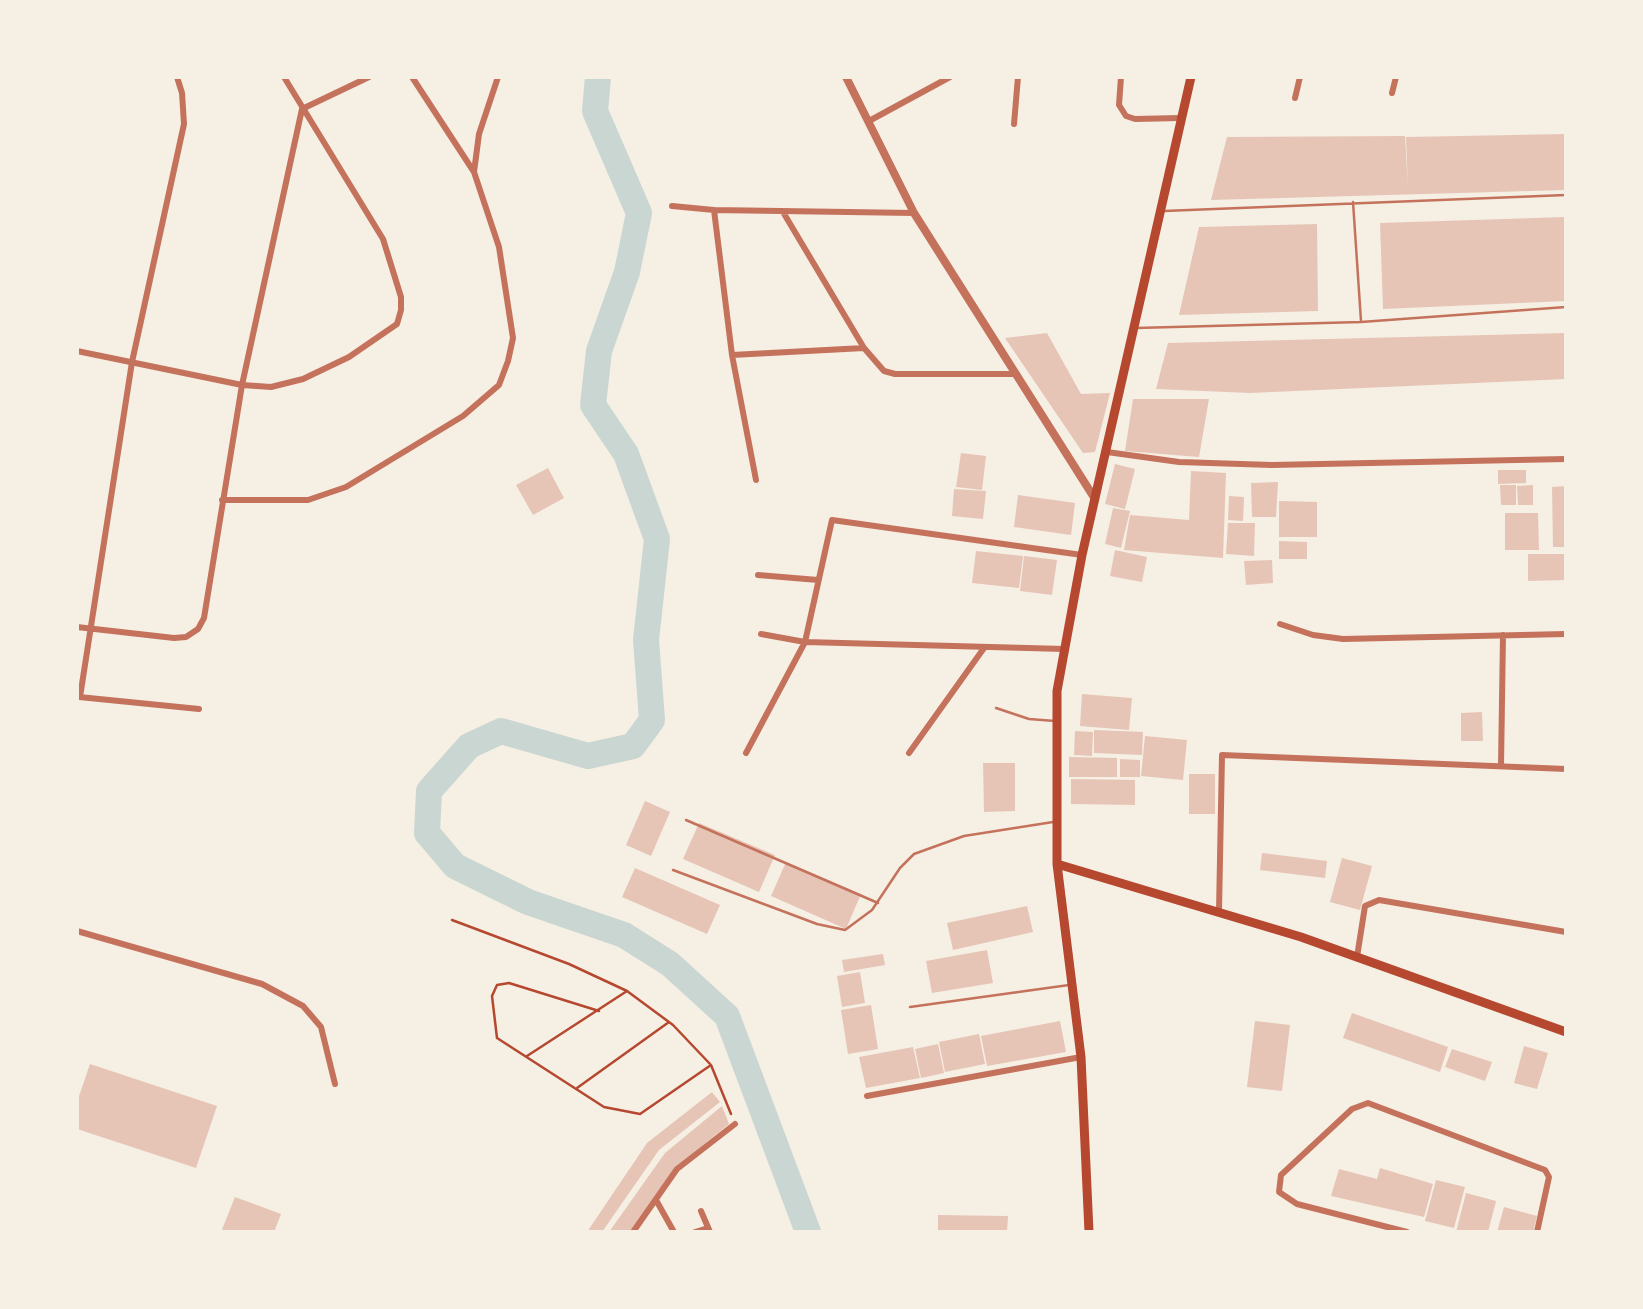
<!DOCTYPE html>
<html>
<head>
<meta charset="utf-8">
<style>
  body { margin:0 }
  #map { position:relative; width:1643px; height:1309px; overflow:hidden; background:#f6efe4; font-family:Karla,sans-serif }
  canvas { display:block }
  .frame { position:absolute; inset:0; border:79px solid #f6efe4; pointer-events:none }
</style>
</head>
<body>
<div id="map">
<canvas width="1643" height="1309"></canvas>
<div class="frame"></div>
</div>
<script>
const ctx = document.querySelector('canvas').getContext('2d');
ctx.lineJoin = 'round';
const shape = rows => new Path2D(rows.map(r => 'M' + r).join(''));
function trace(path, color, width, dash) { ctx.strokeStyle = color; ctx.lineWidth = width; ctx.lineCap = dash ? 'butt' : 'round'; ctx.setLineDash(dash || []); ctx.stroke(path); }
function fill(path, color) { ctx.fillStyle = color; ctx.fill(path, 'evenodd'); }
const river = shape([
  [598,77,595,111,639,213,627,272,599,351,593,405,626,454,657,539,646,640,652,720,633,746,588,756,501,731,469,746,429,791,427,833,455,866,528,902,624,935,670,964,727,1016,808,1232]
]);
const building = shape([
  [1566,134,1566,190,1211,200,1227,137,1405,136,1408,187,1406,137],
  [1566,217,1566,301,1383,309,1380,223],
  [1317,224,1318,311,1179,315,1199,227],
  [1047,333,1081,394,1110,393,1095,452,1083,453,1005,338],
  [1566,333,1566,379,1250,393,1156,389,1168,343],
  [1133,399,1209,399,1199,457,1125,451],
  [961,453,986,456,982,490,956,487],
  [1115,464,1135,469,1125,509,1105,504],
  [548,468,564,498,533,515,516,485],
  [1498,470,1526,470,1526,483,1498,484],
  [1191,471,1226,473,1223,558,1124,550,1130,515,1189,520],
  [1278,482,1276,517,1252,517,1251,483],
  [1500,485,1516,485,1516,505,1501,505],
  [1533,485,1533,505,1518,505,1517,486],
  [1566,486,1566,547,1553,547,1552,487],
  [954,489,986,491,983,519,952,516],
  [1018,495,1075,503,1071,535,1014,527],
  [1229,496,1244,497,1243,521,1228,520],
  [1279,501,1317,502,1317,537,1279,537],
  [1113,508,1130,511,1121,548,1105,544],
  [1505,513,1538,513,1539,550,1505,550],
  [1228,523,1255,523,1254,556,1226,554],
  [1279,541,1307,542,1307,559,1279,559],
  [1115,550,1147,557,1142,582,1110,576],
  [976,551,1023,556,1019,588,972,583],
  [1528,554,1566,554,1566,580,1528,581],
  [1024,556,1057,560,1052,595,1020,591],
  [1272,560,1273,583,1246,585,1244,561],
  [1082,694,1132,698,1129,730,1080,726],
  [1482,712,1483,741,1461,741,1461,713],
  [1094,730,1143,732,1142,755,1094,753],
  [1075,731,1093,732,1092,756,1074,755],
  [1145,736,1187,740,1183,780,1141,776],
  [1069,757,1117,758,1117,777,1069,777],
  [1120,759,1140,760,1140,777,1120,777],
  [983,763,1015,763,1015,811,984,812],
  [1189,774,1215,774,1215,814,1189,814],
  [1071,779,1135,780,1135,805,1071,804],
  [645,801,670,812,651,856,626,845],
  [699,823,775,855,759,892,683,859],
  [1262,853,1327,861,1325,878,1260,870],
  [1342,858,1372,866,1360,910,1330,902],
  [786,862,861,894,846,929,771,896],
  [635,868,720,905,707,934,622,897],
  [1027,906,1033,932,953,950,947,923],
  [987,950,993,983,932,993,926,961],
  [883,954,885,965,844,972,842,960],
  [860,972,865,1003,842,1007,837,976],
  [871,1005,878,1049,848,1054,841,1010],
  [1352,1013,1448,1047,1440,1072,1343,1038],
  [1060,1021,1066,1052,987,1066,981,1036],
  [1255,1021,1290,1025,1282,1091,1247,1087],
  [979,1034,985,1064,945,1072,939,1042],
  [938,1044,944,1073,921,1078,915,1049],
  [1524,1046,1548,1053,1537,1089,1514,1083],
  [913,1047,920,1078,866,1088,859,1057],
  [1452,1049,1492,1062,1485,1081,1445,1067],
  [90,1064,217,1106,196,1168,77,1129,77,1102],
  [712,1092,720,1102,659,1150,602,1232,587,1232,647,1143],
  [722,1106,729,1124,677,1166,631,1232,609,1232,665,1153],
  [1380,1168,1433,1184,1424,1217,1331,1196,1339,1169,1377,1179],
  [1436,1180,1465,1187,1454,1228,1425,1221],
  [1466,1193,1496,1201,1488,1232,1456,1232],
  [235,1197,281,1214,274,1232,221,1232],
  [1504,1207,1537,1216,1533,1232,1497,1232],
  [938,1215,1008,1216,1007,1232,938,1232]
]);
const path = shape([
  [452,920,569,964,627,991,673,1025,711,1065,731,1114],
  [599,1011,509,983,497,985,492,996,497,1038,604,1107,640,1114,711,1065],
  [527,1056,627,991],
  [577,1088,669,1022]
]);
const service = shape([
  [1353,202,1361,321],
  [1164,211,1566,195],
  [1136,328,1361,322,1566,307],
  [996,708,1029,719,1055,721],
  [686,820,878,903],
  [673,870,817,924,845,930,872,910,900,868,914,854,964,836,1053,822],
  [910,1007,1069,985]
]);
const minor = shape([
  [1121,77,1119,105,1126,116,1135,119,1180,118],
  [1392,93,1396,77],
  [1295,98,1300,77],
  [869,121,950,77],
  [1014,124,1018,77],
  [474,172,479,134,498,77],
  [672,206,714,210],
  [783,212,864,348,884,371,895,374,1016,374],
  [864,348,732,355,714,210,914,213],
  [77,351,242,385,271,387,303,379,349,357,397,324,401,310,401,297,383,239,284,77],
  [732,355,756,480],
  [1107,452,1179,462,1272,465,1566,459],
  [222,500,308,500,346,487,463,416,499,385,508,361,513,338,499,247,474,172,412,77],
  [758,575,818,580],
  [1280,624,1313,635,1343,639,1566,634],
  [77,627,174,638,186,637,198,629,204,618,242,385,302,109,369,77],
  [761,634,805,642,1064,649],
  [79,697,199,709],
  [80,697,132,362,184,124,182,93,177,77],
  [746,753,805,642,832,520,1082,555],
  [909,753,984,648],
  [1501,766,1503,635],
  [1219,911,1222,755,1566,769],
  [77,931,262,984,303,1006,321,1027,335,1084],
  [1357,957,1365,906,1379,900,1566,932],
  [867,1096,1081,1057],
  [656,1200,674,1232],
  [701,1211,710,1232],
  [633,1232,677,1169,735,1124],
  [695,1232,708,1228],
  [1407,1232,1297,1204,1279,1192,1281,1175,1352,1109,1368,1103,1545,1170,1549,1177,1537,1232]
]);
const tertiary = shape([
  [846,77,914,213,1095,499]
]);
const secondary = shape([
  [1057,864,1301,937,1566,1032],
  [1089,1232,1081,1057,1057,864,1057,691,1082,555,1191,77]
]);
trace(river, '#c9d6d2', 26);
fill(building, '#e6c5b7');
trace(path, '#b5482f', 2.5);
trace(service, '#c5725c', 2.5);
trace(minor, '#c5725c', 6);
trace(tertiary, '#c5725c', 8);
trace(secondary, '#b5482f', 9);
</script>
</body>
</html>
